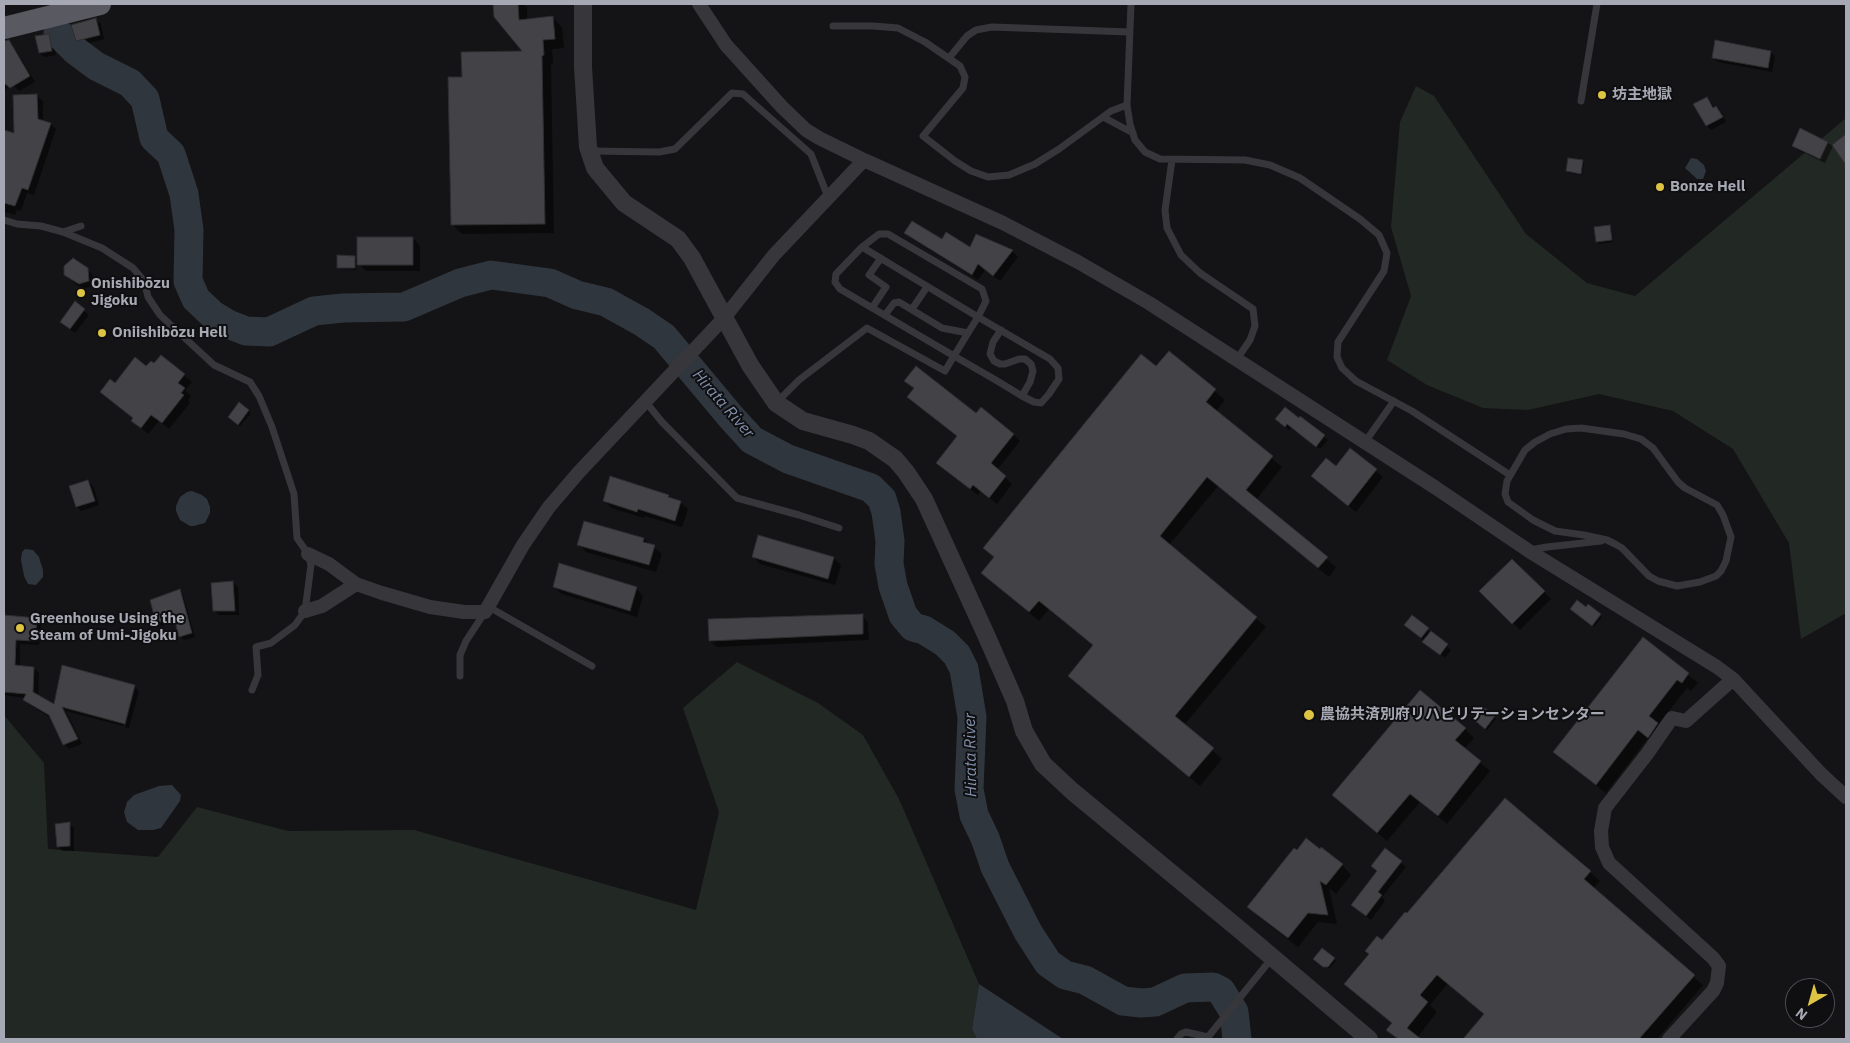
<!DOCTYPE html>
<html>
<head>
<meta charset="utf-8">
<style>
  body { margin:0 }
  #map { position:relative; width:1850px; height:1043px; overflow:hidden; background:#141315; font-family:"IBM Plex Sans",sans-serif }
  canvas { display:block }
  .frame { position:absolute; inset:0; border:5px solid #a6a8b3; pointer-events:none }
  .north { position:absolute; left:1785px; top:978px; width:50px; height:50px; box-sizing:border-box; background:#0f0e10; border:1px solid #4b4c51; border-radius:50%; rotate:218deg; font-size:14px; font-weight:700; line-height:20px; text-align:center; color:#a6a8b3 }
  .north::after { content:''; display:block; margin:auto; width:18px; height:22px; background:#ddc443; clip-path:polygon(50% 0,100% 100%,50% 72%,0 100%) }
</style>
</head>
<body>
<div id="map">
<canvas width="1850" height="1043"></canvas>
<div class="frame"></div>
<div class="north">N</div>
</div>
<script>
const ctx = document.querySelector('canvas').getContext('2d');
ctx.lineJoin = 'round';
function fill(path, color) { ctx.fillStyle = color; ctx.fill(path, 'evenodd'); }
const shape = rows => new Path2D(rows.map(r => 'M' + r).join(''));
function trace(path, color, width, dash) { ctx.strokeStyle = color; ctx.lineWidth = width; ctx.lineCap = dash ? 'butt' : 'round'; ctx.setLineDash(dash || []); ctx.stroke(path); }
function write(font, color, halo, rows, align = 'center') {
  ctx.font = font + ' "IBM Plex Sans","Noto Sans JP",sans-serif'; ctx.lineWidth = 4; ctx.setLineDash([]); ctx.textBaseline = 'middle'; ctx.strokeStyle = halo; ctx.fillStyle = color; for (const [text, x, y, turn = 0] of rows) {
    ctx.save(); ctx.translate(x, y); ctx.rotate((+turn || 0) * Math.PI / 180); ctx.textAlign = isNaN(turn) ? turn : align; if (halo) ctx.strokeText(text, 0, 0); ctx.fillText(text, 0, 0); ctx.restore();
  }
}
const green = shape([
  [1416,86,1434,96,1526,234,1587,283,1635,296,1846,118,1846,613,1801,639,1789,543,1733,449,1673,411,1599,394,1528,410,1483,408,1427,385,1387,360,1411,296,1391,227,1400,122],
  [737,662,818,703,863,735,899,799,979,984,972,1029,977,1039,4,1039,4,715,44,763,48,849,158,857,197,807,288,831,414,830,696,910,719,812,683,708]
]);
const water = shape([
  [1691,158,1697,159,1704,165,1706,171,1703,179,1697,179,1685,168],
  [192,491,202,495,207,499,210,507,210,513,205,523,194,526,190,526,180,520,176,511,176,506,180,497,187,492],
  [25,549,33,550,39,557,43,570,43,577,36,585,28,584,24,576,21,560,22,552],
  [172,785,181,795,180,801,161,828,153,830,138,830,127,822,124,812,127,802,134,795,159,786],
  [979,984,982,986,1063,1039,977,1039,972,1029]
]);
const shadow = shape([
  [495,4,523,4,527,7,527,20,552,17,562,27,564,48,552,49,553,64,551,64,554,233,462,234,453,225,463,78,525,52,495,17],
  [96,20,101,24,104,39,81,45,77,40],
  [48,35,53,40,56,55,44,57,40,53],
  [4,48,13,48,17,52,35,82,19,91,14,86,14,80,5,90,4,89],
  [1771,52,1775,57,1772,72,1718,62,1713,58],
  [37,96,43,101,43,122,50,124,56,129,34,195,27,193,21,211,17,210,15,215,5,212,4,215,4,131,15,135],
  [1707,98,1715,108,1716,108,1721,112,1726,122,1711,130,1707,126,1695,105],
  [1828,143,1833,146,1825,163,1798,150,1794,145],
  [1582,161,1584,163,1582,175,1569,173,1567,171],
  [1609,226,1611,228,1613,242,1599,244,1597,242,1595,228],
  [906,233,971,249,1012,251,1018,257,1000,281,985,270,978,280,912,239],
  [413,238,420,246,420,271,366,271,357,262,356,270,340,269,338,267,355,257,358,261],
  [80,263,92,274,93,286,85,288,78,286,65,275],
  [75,303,89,315,75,333,66,326],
  [1169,352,1225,400,1216,411,1282,467,1256,500,1336,567,1329,577,1218,486,1169,545,1266,627,1184,725,1222,759,1200,786,1069,676,1094,646,1049,609,1039,621,983,573,995,558,985,548,1156,368],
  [162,357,192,382,185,390,191,396,188,400,190,403,169,429,159,421,148,434,133,420,134,419,102,392,154,364],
  [906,381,1013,434,1020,441,997,470,1012,484,997,504,981,491,978,495,945,470,958,437,908,397,915,389],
  [240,404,251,413,240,426,232,419],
  [1299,419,1328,440,1320,449,1292,427,1289,430,1281,423],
  [1350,450,1383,477,1356,512,1313,476,1336,468],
  [88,481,93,486,99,505,81,511,77,507],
  [668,496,672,500,680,502,688,509,682,527,645,516,644,518,611,508,604,500],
  [644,539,662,554,656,572,586,552,579,544],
  [753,556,834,558,841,565,835,585,760,564],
  [1512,560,1551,599,1520,630,1481,591],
  [233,583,238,587,239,615,219,615,214,610],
  [554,587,636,588,643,596,637,617,562,594],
  [180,591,183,595,195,637,184,640,180,636,176,622,161,626,157,622],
  [1586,609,1602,617,1594,627,1573,611],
  [4,616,36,619,41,624,39,645,20,644,20,667,34,668,39,673,38,696,54,706,134,686,139,691,129,728,125,727,135,688,133,688,123,726,66,711,82,744,69,749,64,744,51,718,30,705,25,700,26,698,4,695],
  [862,616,868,622,869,640,717,647,710,641],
  [1412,617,1451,650,1445,658,1407,627],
  [1643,639,1698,683,1691,691,1687,688,1658,725,1666,733,1657,746,1648,738,1606,793,1564,761,1555,752],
  [1494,717,1496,719,1487,730,1475,720],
  [1465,729,1474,738,1464,749,1490,771,1447,824,1420,802,1387,841,1343,804],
  [69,824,74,828,74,851,63,851,58,847],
  [1385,850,1406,867,1382,897,1385,901,1371,920,1357,909,1378,871],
  [1342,865,1351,875,1336,894,1329,888,1337,924,1318,922,1298,947,1259,917,1249,907],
  [1590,872,1600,881,1593,889,1703,985,1657,1039,1464,1039,1485,1015,1448,983,1430,1005,1437,1012,1417,1038,1419,1039,1397,1039,1388,1030,1393,1024,1382,942],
  [1334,959,1336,961,1330,968,1326,968,1317,961]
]);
const river = shape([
  [58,33,76,51,96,66,130,83,145,99,154,138,171,154,184,194,189,230,188,281,196,299,213,315,228,324,246,331,269,332,314,311,343,308,404,307,460,283,491,275,550,283,577,295,606,302,642,322,664,337,731,417,752,440,788,459,871,488,882,499,886,512,890,541,889,564,893,586,903,615,913,627,924,630,945,643,957,655,964,669,972,717,969,789,974,815,985,838,995,867,1028,932,1048,963,1065,975,1085,980,1123,1001,1141,1003,1155,1002,1185,988,1213,987,1221,991,1234,1012,1237,1039]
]);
const building = shape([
  [493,4,518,4,519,20,553,16,555,39,543,40,544,55,542,56,545,224,451,225,448,77,462,77,461,52,522,51,494,17,493,4],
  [96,18,100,35,76,41,71,25,96,18],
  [49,34,52,51,39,53,35,36,49,34],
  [9,40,30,76,10,88,4,83,4,41,9,40],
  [1715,40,1771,51,1768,68,1712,58,1715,40],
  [37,94,38,119,51,123,28,190,22,188,15,206,4,203,4,130,14,133,13,95,37,94],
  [1707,97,1713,108,1716,106,1723,117,1706,126,1693,104,1707,97],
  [1800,128,1828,142,1820,159,1792,146,1800,128],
  [1846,134,1846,165,1832,145,1846,134],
  [1568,158,1583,160,1581,174,1566,171,1568,158],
  [912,221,942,239,946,232,970,247,976,234,1013,250,993,276,978,264,972,275,904,233,912,221],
  [1610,225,1612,240,1596,242,1594,227,1610,225],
  [357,237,413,237,413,265,357,265,357,237],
  [337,255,355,256,355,268,337,268,337,255],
  [73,258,88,268,89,281,79,284,64,275,64,266,73,258],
  [75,301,85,309,70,329,60,322,75,301],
  [1169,351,1216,389,1206,402,1273,456,1246,490,1328,557,1318,568,1207,477,1160,536,1257,617,1175,716,1214,748,1189,777,1068,676,1093,645,1039,601,1029,612,981,573,994,557,983,548,1141,354,1156,366,1169,351],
  [161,355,185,374,178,383,185,388,181,393,184,395,162,423,151,415,141,428,131,421,133,418,100,392,110,379,115,383,135,357,146,366,151,361,154,363,161,355],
  [916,366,976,413,981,407,1014,434,991,463,1006,476,989,498,973,485,970,489,936,463,957,436,907,397,914,388,904,381,916,366],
  [239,402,249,410,238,425,228,417,239,402],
  [1285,407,1299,418,1300,416,1325,435,1316,447,1287,424,1285,427,1275,419,1285,407],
  [1350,448,1377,469,1348,506,1311,476,1326,458,1336,466,1350,448],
  [610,476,669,495,668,497,681,501,675,521,638,509,637,512,603,501,610,476],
  [88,480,95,501,76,507,69,486,88,480],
  [584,521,644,538,643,542,655,545,649,565,577,545,584,521],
  [758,535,834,557,828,579,752,557,758,535],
  [1512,559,1545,591,1512,624,1479,591,1512,559],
  [559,563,637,587,630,611,553,587,559,563],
  [233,581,235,611,213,611,211,583,233,581],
  [180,589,192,633,179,637,174,618,156,623,150,600,180,589],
  [1577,600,1586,607,1588,604,1601,614,1592,626,1570,609,1577,600],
  [863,614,863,634,709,641,708,619,863,614],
  [4,615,37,618,35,641,16,640,15,665,34,667,33,692,54,704,62,665,135,685,125,724,62,707,78,739,63,745,49,715,23,700,26,694,4,692,4,615],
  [1412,615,1429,628,1421,638,1404,625,1412,615],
  [1431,631,1448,644,1440,655,1422,642,1431,631],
  [1643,637,1689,673,1682,683,1677,680,1649,716,1658,723,1648,738,1638,730,1596,785,1553,752,1643,637],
  [1420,690,1466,728,1455,740,1481,761,1438,816,1410,794,1377,833,1332,795,1420,690],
  [1482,706,1495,716,1485,729,1472,718,1482,706],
  [1505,798,1591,871,1584,879,1695,975,1639,1039,1463,1039,1484,1014,1437,975,1420,995,1428,1002,1407,1028,1421,1039,1398,1039,1386,1030,1392,1023,1344,984,1369,954,1365,951,1377,936,1382,940,1405,912,1407,913,1505,798],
  [70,822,70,846,57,847,55,824,70,822],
  [1306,838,1320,849,1321,847,1343,864,1326,885,1320,881,1328,915,1308,913,1288,938,1247,907,1294,848,1297,850,1306,838],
  [1385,848,1402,861,1378,892,1382,895,1366,916,1351,905,1377,871,1371,866,1385,848],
  [1322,948,1335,958,1328,967,1323,967,1313,959,1322,948]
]);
const service = shape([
  [1131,4,1127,105,1130,124,1135,140,1145,152,1160,159,1245,160,1270,165,1300,178,1360,219,1379,235,1387,253,1384,271,1338,342,1337,357,1342,368,1356,381,1412,411,1510,475],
  [833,26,873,26,898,28,925,42,960,66,965,77,963,88,923,136,955,161,971,171,988,177,1009,175,1035,164,1059,149,1111,111,1127,105],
  [949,58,967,36,976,30,992,27,1129,32],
  [1581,101,1597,4],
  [1103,117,1133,133],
  [590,151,659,152,675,149,732,93,743,94,811,154,828,197],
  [1172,160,1165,210,1167,228,1181,255,1200,273,1253,309,1255,326,1250,340,1237,359],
  [4,220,17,224,41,226,63,232,102,248,133,268,144,281,148,297,160,315,214,365,250,382,259,396,272,427,294,494,297,538,308,554,311,565,305,611,295,625,271,643,256,647,258,675,252,690],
  [63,232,81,226],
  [872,308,886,287,869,275,881,258],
  [912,309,927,287],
  [885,315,894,303,899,302,942,328,968,333],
  [1001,330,993,342,990,354,994,361,1000,364,1005,364,1019,359,1025,359,1031,364,1033,371,1030,382,1022,396],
  [645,401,662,422,737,498,799,515,839,528],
  [776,403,799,380,867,328,945,371,954,356,968,333,978,317,986,301,982,289,888,234,879,234,862,247,836,274,835,282,840,289,954,356,994,379,1022,396,1034,402,1041,403,1049,394,1059,379,1058,368,1050,359,978,317,862,247],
  [1581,428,1624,434,1641,439,1653,448,1678,482,1685,488,1717,505,1723,515,1731,537,1726,561,1721,571,1716,576,1700,582,1677,586,1658,581,1649,576,1622,548,1615,544,1607,540,1584,535,1555,531,1533,520,1508,502,1505,494,1507,481,1525,450,1535,442,1550,434,1566,429,1581,428],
  [1365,442,1394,401],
  [1530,550,1547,547,1601,541],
  [489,607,592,666],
  [460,676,460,655,466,641,485,612],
  [1177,1039,1181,1034,1186,1032,1208,1037,1272,958]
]);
const minor = shape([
  [699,4,726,45,782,107,806,130,819,138,864,160,1003,223,1078,262,1149,303,1436,488,1529,551,1717,667,1733,679,1821,774,1846,797],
  [308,554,329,564,356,584,382,593,430,607,464,612,485,612,523,545,549,507,579,472,724,318,774,255,864,160],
  [305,611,322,606,356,584],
  [1669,1039,1713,991,1717,983,1719,966,1713,958,1609,863,1602,847,1601,831,1605,808,1647,754,1672,718,1686,721,1733,679]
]);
const tertiary = shape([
  [583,4,583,67,588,147,595,168,624,203,678,239,692,258,750,365,776,403,803,421,853,435,869,441,895,459,906,472,924,499,987,637,1015,701,1024,731,1043,764,1072,791,1240,930,1369,1039]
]);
const trunk = shape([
  [4,28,100,4]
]);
const markers = [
  [1602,95,5,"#ddc443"],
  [1660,187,5,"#ddc443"],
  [81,293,5,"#ddc443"],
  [102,333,5,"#ddc443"],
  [20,628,5,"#ddc443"],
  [1309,715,6,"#ddc443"]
];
const poiNames = [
  ["坊主地獄",1612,95],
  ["Bonze Hell",1670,187],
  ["Onishibōzu",91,284],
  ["Jigoku",91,301],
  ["Oniishibōzu Hell",112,333],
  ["Greenhouse Using the",30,619],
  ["Steam of Umi-Jigoku",30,636],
  ["農協共済別府リハビリテーションセンター",1320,715]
];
const waterNames = [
  ["Hirata River",723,404,49],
  ["Hirata River",971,755,-91]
];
fill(green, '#222924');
fill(water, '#30363e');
fill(shadow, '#0007');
trace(river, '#30363e', 29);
fill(building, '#434347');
trace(building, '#2e2d30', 1);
trace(service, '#37373b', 7);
trace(minor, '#37373b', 14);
trace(tertiary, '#37373b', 18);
trace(trunk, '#595a61', 22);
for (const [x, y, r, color] of markers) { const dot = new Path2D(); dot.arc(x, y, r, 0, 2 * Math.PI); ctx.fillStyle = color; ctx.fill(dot); trace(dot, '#0f0e10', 2); }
write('bold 15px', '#a6a8b3', '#0f0e10', poiNames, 'left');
write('italic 16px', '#8190ab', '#0f0e10', waterNames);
</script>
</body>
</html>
